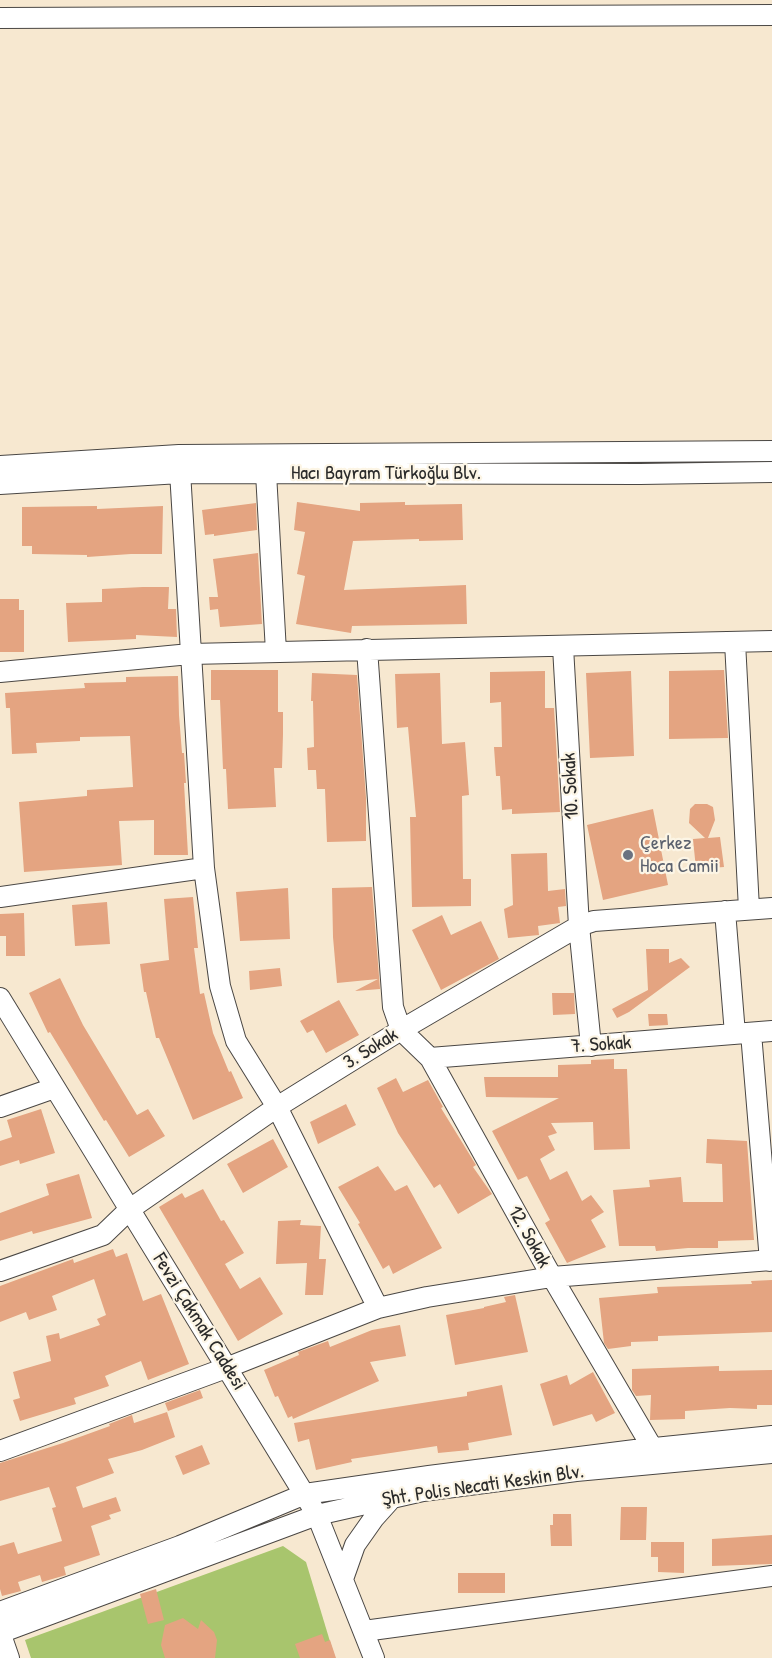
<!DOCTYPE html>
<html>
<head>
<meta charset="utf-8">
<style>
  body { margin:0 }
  canvas { display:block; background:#f7e8d0 }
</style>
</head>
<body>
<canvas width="772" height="1658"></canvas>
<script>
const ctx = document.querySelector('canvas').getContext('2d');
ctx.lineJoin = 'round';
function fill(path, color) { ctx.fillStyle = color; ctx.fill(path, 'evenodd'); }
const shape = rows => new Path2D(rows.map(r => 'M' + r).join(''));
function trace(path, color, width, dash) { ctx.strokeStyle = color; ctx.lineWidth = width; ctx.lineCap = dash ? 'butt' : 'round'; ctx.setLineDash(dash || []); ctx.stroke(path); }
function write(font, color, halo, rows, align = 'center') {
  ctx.font = font + ' "Patrick Hand",sans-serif'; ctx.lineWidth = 4.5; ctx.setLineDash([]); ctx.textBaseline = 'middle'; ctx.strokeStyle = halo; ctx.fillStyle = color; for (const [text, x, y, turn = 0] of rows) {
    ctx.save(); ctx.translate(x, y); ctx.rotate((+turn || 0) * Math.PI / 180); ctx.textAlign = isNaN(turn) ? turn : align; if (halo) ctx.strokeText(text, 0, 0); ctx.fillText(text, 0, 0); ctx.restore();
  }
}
const green = shape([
  [283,1546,306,1562,335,1658,31,1658,25,1640]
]);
const building = shape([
  [297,502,360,511,360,503,405,502,405,505,462,504,463,540,419,541,419,539,353,541,344,590,466,585,467,624,352,626,351,633,296,624,305,576,297,574,305,532,294,530],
  [256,503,257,530,214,536,214,534,205,535,202,510],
  [97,506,97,509,163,506,162,554,131,554,87,557,87,555,32,554,32,546,22,546,22,507],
  [258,553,262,624,220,627,218,609,210,610,209,597,218,597,213,559],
  [143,587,169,587,168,609,176,609,177,637,136,635,136,639,68,642,66,603,102,602,102,589],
  [0,599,19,599,19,610,24,610,24,652,0,652],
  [211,670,278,670,278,712,283,712,283,734,282,768,274,768,276,807,228,809,226,769,223,769,220,700,211,700],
  [724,670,728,738,669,739,669,671],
  [545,671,545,708,554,708,560,812,512,814,512,809,502,810,500,776,496,776,494,747,502,747,501,702,490,703,490,672],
  [631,671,634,756,590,758,586,673],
  [312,673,357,675,366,798,366,841,327,842,325,789,317,789,316,770,308,770,307,748,314,747,313,701,311,701],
  [440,673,442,744,465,742,469,795,462,796,463,879,471,879,471,906,412,907,410,817,416,817,408,727,397,728,395,674],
  [178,676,179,715,182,753,184,753,186,783,184,783,188,855,154,855,154,820,119,821,122,865,24,872,19,802,87,796,87,790,133,787,130,736,80,737,80,741,36,743,37,753,12,754,10,708,6,708,5,693,85,688,84,683,126,682,126,677],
  [695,804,707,804,713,807,715,820,708,838,720,837,724,867,696,869,693,839,705,838,689,823,690,809],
  [653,809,668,885,603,900,587,825],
  [547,853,548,891,565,889,566,906,558,907,560,923,538,926,539,935,508,938,504,909,513,905,511,854],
  [372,887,380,989,355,991,378,979,337,983,333,937,332,888],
  [288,888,290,939,240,941,236,892],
  [193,897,198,948,194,948,200,994,204,993,213,1033,229,1072,231,1071,243,1098,193,1120,159,1038,156,1038,146,992,144,992,140,964,169,960,164,899],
  [107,902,110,944,75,946,72,905],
  [24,913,25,956,6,956,6,936,0,936,0,914],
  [442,915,451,935,481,921,499,959,441,990,412,930],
  [646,949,669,949,669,963,681,958,690,967,629,1012,617,1018,612,1009,648,990],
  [280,968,282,986,250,990,249,971],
  [60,978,83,1025,137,1115,148,1109,165,1136,129,1157,106,1120,104,1121,50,1032,48,1033,29,993],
  [552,993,574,993,575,1014,553,1015],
  [339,1000,359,1035,326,1053,313,1030,307,1033,300,1021],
  [648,1014,667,1014,668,1025,649,1026],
  [614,1059,614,1069,627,1069,630,1149,594,1150,593,1122,551,1123,557,1133,548,1136,555,1150,540,1159,550,1180,567,1171,582,1201,591,1195,604,1212,591,1220,606,1247,567,1263,545,1223,550,1220,527,1176,518,1180,492,1131,559,1098,486,1097,484,1077,558,1077,558,1065,591,1064,591,1060],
  [396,1078,403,1092,428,1080,443,1107,441,1108,476,1165,473,1167,492,1194,458,1214,440,1184,434,1188,398,1133,377,1088],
  [346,1104,356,1125,318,1144,310,1122],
  [41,1109,55,1153,20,1164,19,1160,0,1166,0,1141,12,1137,7,1120],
  [273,1139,288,1167,243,1193,227,1164],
  [707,1139,747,1141,754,1240,718,1241,718,1248,688,1248,656,1251,655,1246,619,1246,613,1190,650,1187,649,1180,681,1177,683,1202,723,1202,722,1164,706,1163],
  [378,1166,395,1191,407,1185,442,1248,393,1274,389,1265,383,1269,358,1224,360,1223,338,1187],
  [79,1174,92,1218,33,1234,32,1231,0,1241,0,1213,49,1195,46,1184],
  [203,1189,221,1221,224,1220,244,1253,225,1264,240,1289,260,1277,283,1314,238,1341,159,1207,182,1193,185,1198],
  [301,1220,300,1225,321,1226,319,1259,326,1259,323,1295,305,1295,307,1263,276,1264,278,1221],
  [113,1249,116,1257,127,1253,143,1301,161,1294,189,1364,148,1380,141,1361,105,1376,109,1386,74,1398,76,1404,20,1421,13,1400,20,1398,13,1372,51,1361,46,1336,59,1333,60,1339,100,1325,97,1319,106,1315,94,1279,52,1296,57,1310,29,1320,26,1312,0,1322,0,1286,73,1259,74,1263],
  [772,1280,772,1332,658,1336,658,1341,631,1342,631,1346,608,1349,604,1343,599,1298,658,1293,657,1287,752,1284,751,1281],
  [515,1295,528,1352,455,1365,446,1315,484,1308,484,1307,506,1302,504,1297],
  [400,1325,406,1356,370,1362,379,1381,293,1419,292,1416,288,1418,278,1396,275,1397,264,1370,299,1355,298,1352,328,1341,330,1347,372,1330],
  [719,1366,719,1371,772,1370,772,1405,757,1405,757,1409,730,1408,685,1411,685,1419,650,1420,651,1395,636,1396,632,1390,632,1369],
  [593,1372,615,1413,596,1422,592,1414,553,1426,540,1384,567,1375,570,1385],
  [502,1385,512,1435,468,1443,469,1450,438,1453,437,1446,351,1459,352,1462,316,1470,309,1439,298,1442,294,1423,467,1396,467,1392],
  [200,1390,203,1398,168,1411,165,1403],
  [167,1412,175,1437,142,1450,108,1459,114,1473,76,1487,83,1508,116,1497,121,1511,109,1515,111,1519,91,1526,100,1555,64,1567,66,1575,42,1582,40,1575,18,1582,21,1591,2,1596,0,1589,0,1546,14,1542,18,1554,62,1541,52,1508,56,1507,49,1487,0,1501,0,1463,63,1443,110,1426,109,1424,132,1415,134,1423],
  [202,1445,210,1464,183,1475,175,1456],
  [621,1507,647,1507,646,1540,620,1540],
  [553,1514,571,1514,572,1546,551,1546,550,1525,553,1525],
  [772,1535,772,1564,712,1566,712,1539],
  [651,1542,684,1542,684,1573,658,1572,658,1557,651,1557],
  [458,1573,505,1573,505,1593,458,1593],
  [156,1589,164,1620,148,1624,140,1594],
  [183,1618,198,1629,201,1620,214,1632,217,1640,215,1658,165,1658,161,1645,165,1625],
  [322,1634,325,1642,330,1640,336,1658,300,1658,295,1644]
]);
const minor = shape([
  [0,18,772,15],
  [179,455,204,868,220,986,236,1041,277,1107,378,1308],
  [0,466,179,455,772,451],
  [266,473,276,652],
  [0,484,180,473,640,474,772,472],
  [735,642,749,909],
  [563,647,579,926,591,1046],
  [367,649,393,1007,401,1030,430,1058,552,1277,653,1449],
  [0,672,190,654,772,641],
  [0,897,204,868],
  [725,911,735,1034],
  [0,998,317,1515,374,1658],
  [751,1033,770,1261],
  [430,1058,772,1031],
  [0,1107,54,1088],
  [0,1271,103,1235,130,1209,277,1107,401,1030,579,926,594,921,772,908],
  [0,1451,226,1368,378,1308,427,1297,552,1277,772,1260],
  [343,1579,355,1545,374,1518,392,1498],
  [0,1612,180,1546,305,1494,429,1476,635,1450,772,1436],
  [364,1631,772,1576],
  [0,1632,9,1658],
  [0,1633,317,1515,423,1491,576,1471,772,1453]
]);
const markers = [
  [628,855,6,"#6b7280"]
];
const streetNames = [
  ["Hacı Bayram Türkoğlu Blv.",386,474],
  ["10. Sokak",571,786,-93],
  ["7. Sokak",601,1045,-4],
  ["3. Sokak",371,1049,-32],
  ["12. Sokak",529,1237,61],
  ["Fevzi Çakmak Caddesi",199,1322,58],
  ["Şht. Polis Necati Keskin Blv.",483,1486,-8]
];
const worshipNames = [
  ["Çerkez",640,844],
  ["Hoca Camii",640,867]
];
fill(green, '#a8c56d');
fill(building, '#e4a481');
trace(minor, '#4a4744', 22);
trace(minor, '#fff', 20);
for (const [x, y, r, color] of markers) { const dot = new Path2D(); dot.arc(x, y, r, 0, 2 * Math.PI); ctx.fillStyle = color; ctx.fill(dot); trace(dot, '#fcf5e5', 2); }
write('20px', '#2b2b2b', '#fcf5e5', streetNames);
write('20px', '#5b616d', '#fcf5e5', worshipNames, 'left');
</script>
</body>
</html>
